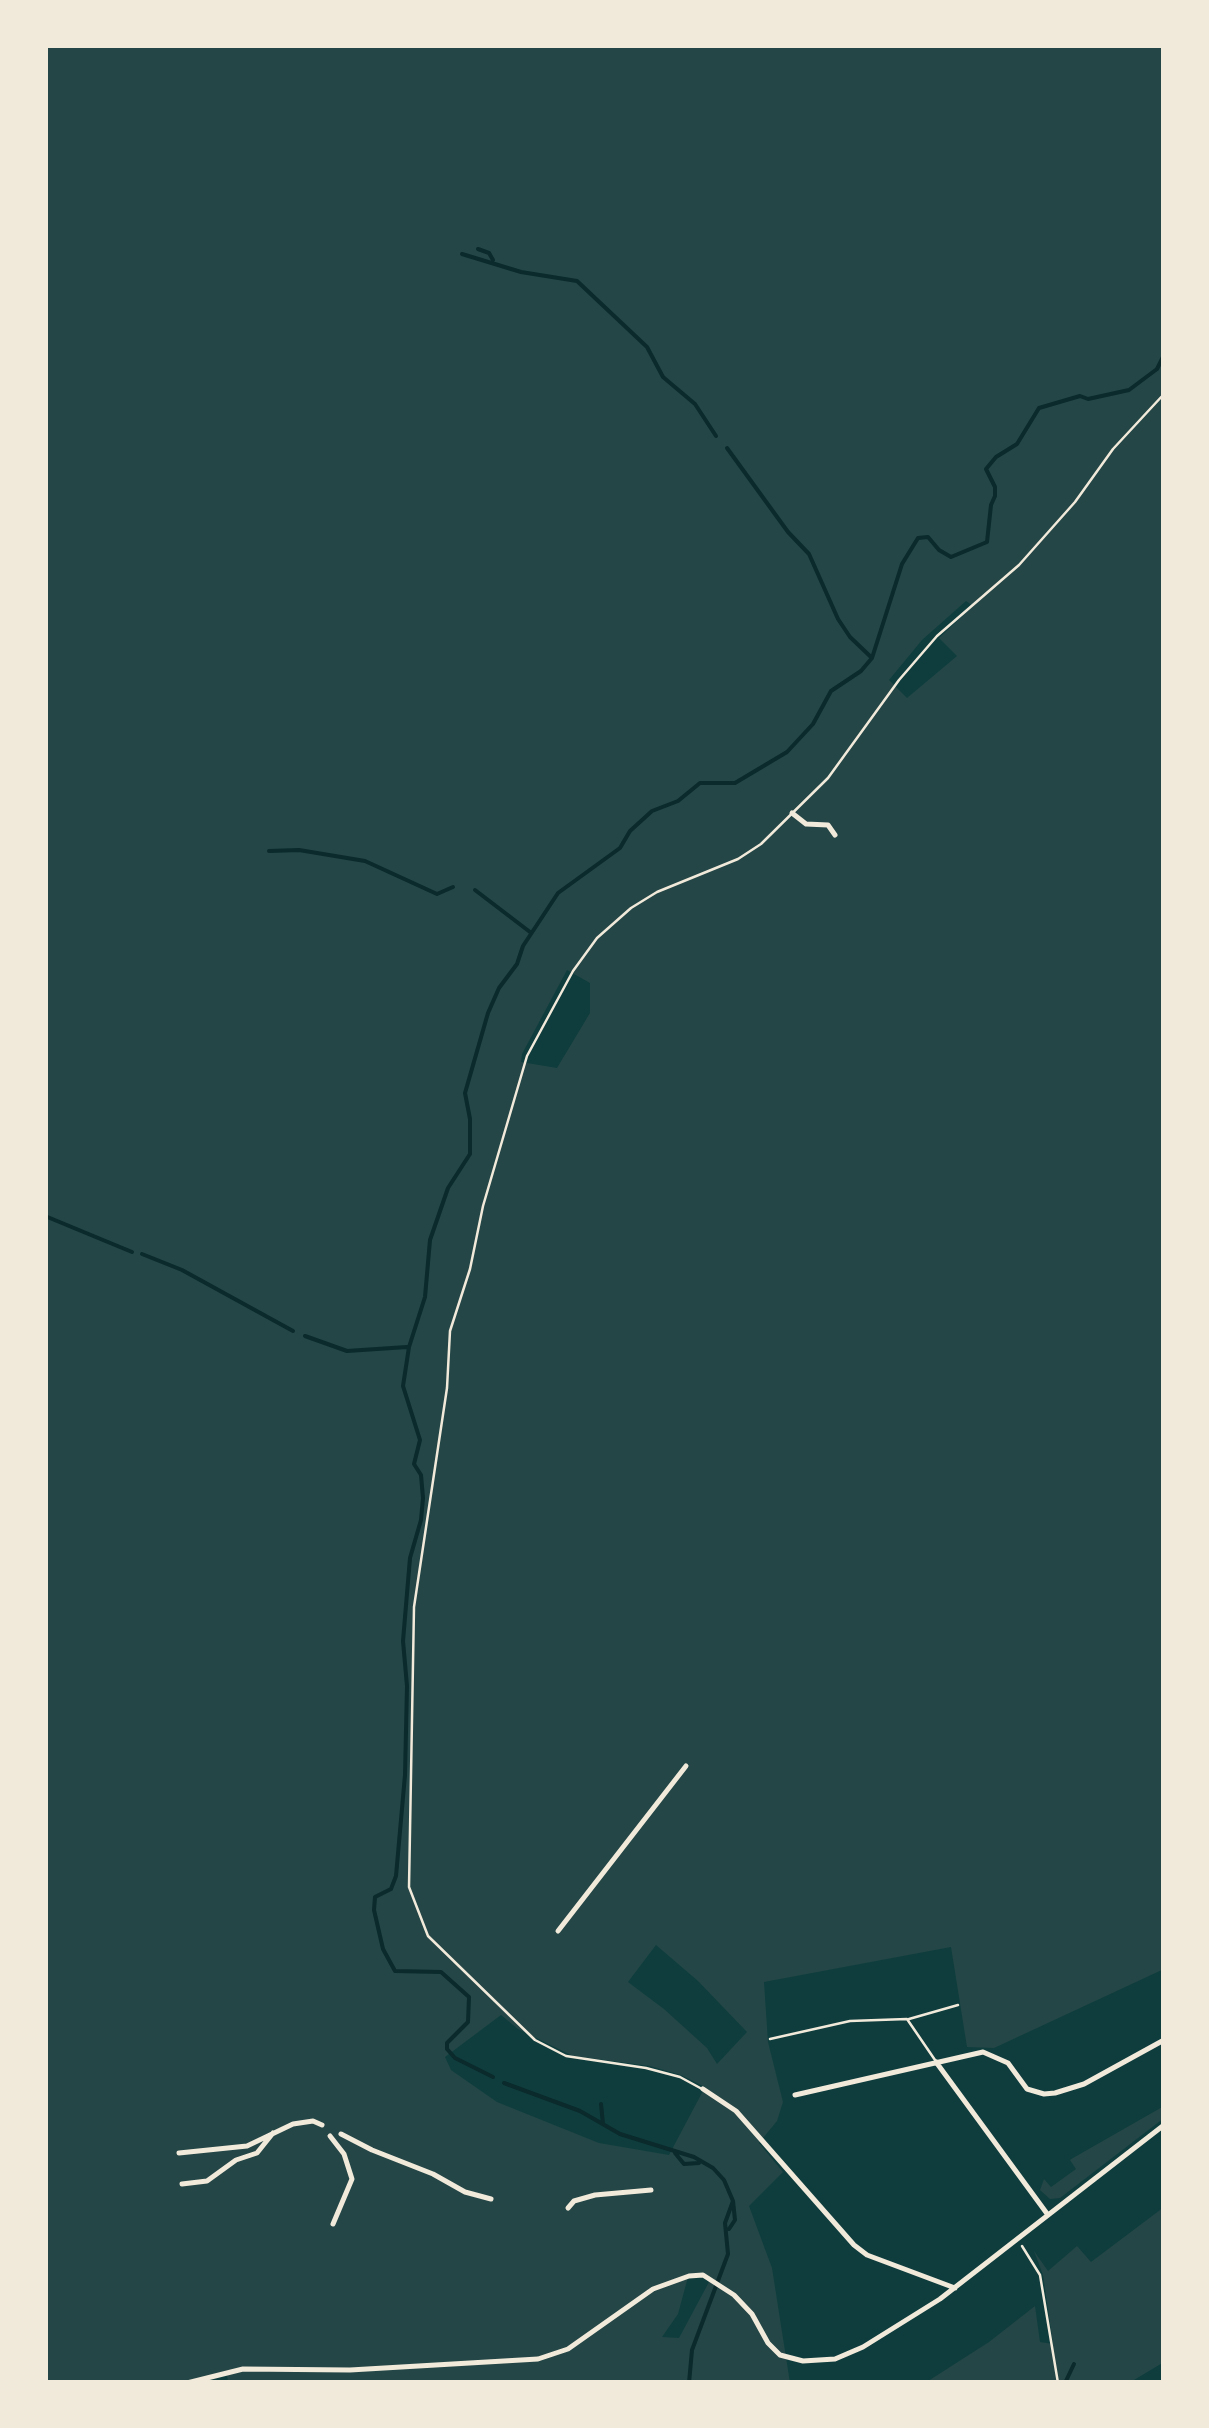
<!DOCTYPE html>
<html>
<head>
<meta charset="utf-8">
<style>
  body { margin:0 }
  #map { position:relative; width:1209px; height:2428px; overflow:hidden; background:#0f3d3e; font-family:"PT Sans",sans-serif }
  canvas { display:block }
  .frame { position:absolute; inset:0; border:48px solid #f1e9da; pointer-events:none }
</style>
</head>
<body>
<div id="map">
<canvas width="1209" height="2428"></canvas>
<div class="frame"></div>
</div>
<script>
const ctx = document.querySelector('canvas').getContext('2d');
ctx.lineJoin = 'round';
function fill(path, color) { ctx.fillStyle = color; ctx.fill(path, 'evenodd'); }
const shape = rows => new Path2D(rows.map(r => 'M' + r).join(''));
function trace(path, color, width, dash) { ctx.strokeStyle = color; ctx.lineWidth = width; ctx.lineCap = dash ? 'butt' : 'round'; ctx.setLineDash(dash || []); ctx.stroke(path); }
const green = shape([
  [45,45,1164,45,1164,1969,994,2048,967,2047,951,1947,764,1982,768,2042,783,2102,777,2121,759,2143,783,2172,749,2206,772,2268,790,2383,228,2383,227,2375,189,2383,45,2383],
  [966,601,973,606,939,638,957,656,907,698,889,680,922,640],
  [567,970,590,983,590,1013,557,1068,521,1062,522,1054],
  [656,1945,698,1981,747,2032,717,2064,707,2048,664,2009,628,1982],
  [501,2015,518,2029,573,2056,650,2066,681,2075,705,2087,669,2155,599,2143,497,2102,451,2070,445,2057],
  [705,2274,709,2282,679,2338,662,2337,678,2314,688,2277],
  [1164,2106,1164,2118,1060,2198,1050,2199,1040,2190,1044,2179,1051,2187,1076,2169,1070,2160,1073,2158],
  [1164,2207,1164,2362,1129,2383,925,2383,989,2342,1035,2306,1040,2342,1053,2344,1043,2275,1034,2251,1048,2271,1077,2246,1091,2262]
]);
const stream = shape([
  [478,249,489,253,493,260],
  [462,254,521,272,577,281,647,347,663,377,695,404,716,436],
  [727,448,788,532,809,554,838,619,850,637,872,658],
  [269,851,299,850,365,861,437,894,453,887],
  [475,890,530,932],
  [45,1216,132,1252],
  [142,1254,182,1270,293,1331],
  [305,1336,347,1351,407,1347],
  [493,2077,455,2058,447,2049,447,2043,468,2022,469,1997,441,1972,395,1971,383,1949,374,1910,375,1897,391,1889,396,1876,405,1775,407,1686,403,1641,410,1558,421,1520,423,1498,421,1475,414,1464,420,1440,403,1386,409,1347,425,1297,430,1240,448,1188,470,1154,470,1119,465,1093,488,1013,499,988,517,964,523,946,558,893,620,848,630,831,652,811,678,801,700,783,735,783,787,752,813,724,831,691,861,671,872,658,902,564,918,538,928,537,939,550,951,557,987,542,991,505,995,496,995,487,986,469,996,457,1017,444,1039,408,1080,396,1088,399,1129,390,1157,369,1164,355],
  [504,2083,580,2111,620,2134,694,2157,713,2168,724,2180,733,2201,725,2223,728,2254,692,2350,689,2383],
  [601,2104,603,2124],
  [675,2153,684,2164,699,2163],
  [729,2229,735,2220,733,2201],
  [1065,2383,1074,2364]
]);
const path = shape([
  [1022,2246,1040,2275,1058,2383]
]);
const service = shape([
  [909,2019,958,2005],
  [770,2039,850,2021,907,2019,935,2060],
  [702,2089,680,2077,646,2068,566,2056,535,2040,428,1936,409,1887,414,1607,447,1388,450,1331,470,1269,483,1206,527,1056,573,971,597,938,631,908,657,892,738,859,761,844,828,778,899,680,937,636,1019,565,1075,502,1113,449,1164,394]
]);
const minor = shape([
  [792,813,806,824,828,825,835,835],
  [558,1931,686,1766],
  [936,2062,1048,2215],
  [703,2089,736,2111,854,2245,867,2255,955,2288],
  [795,2095,983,2052,1008,2063,1027,2089,1044,2094,1055,2093,1084,2084,1164,2040],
  [341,2134,372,2150,433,2174,465,2192,491,2199],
  [330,2136,344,2154,352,2179,333,2224],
  [179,2153,247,2146,293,2124,313,2121,322,2125],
  [182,2184,207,2181,236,2160,257,2153,273,2133],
  [568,2208,574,2201,595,2195,651,2190],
  [187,2383,243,2369,350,2370,538,2359,568,2349,653,2289,689,2276,703,2275,734,2295,752,2314,768,2343,780,2355,803,2361,835,2359,863,2347,940,2299,1164,2125]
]);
fill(green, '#244646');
trace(stream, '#0a2a2b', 4);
trace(path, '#f1e9da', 2.5);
trace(service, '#f1e9da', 2.5);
trace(minor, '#f1e9da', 5);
</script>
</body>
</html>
